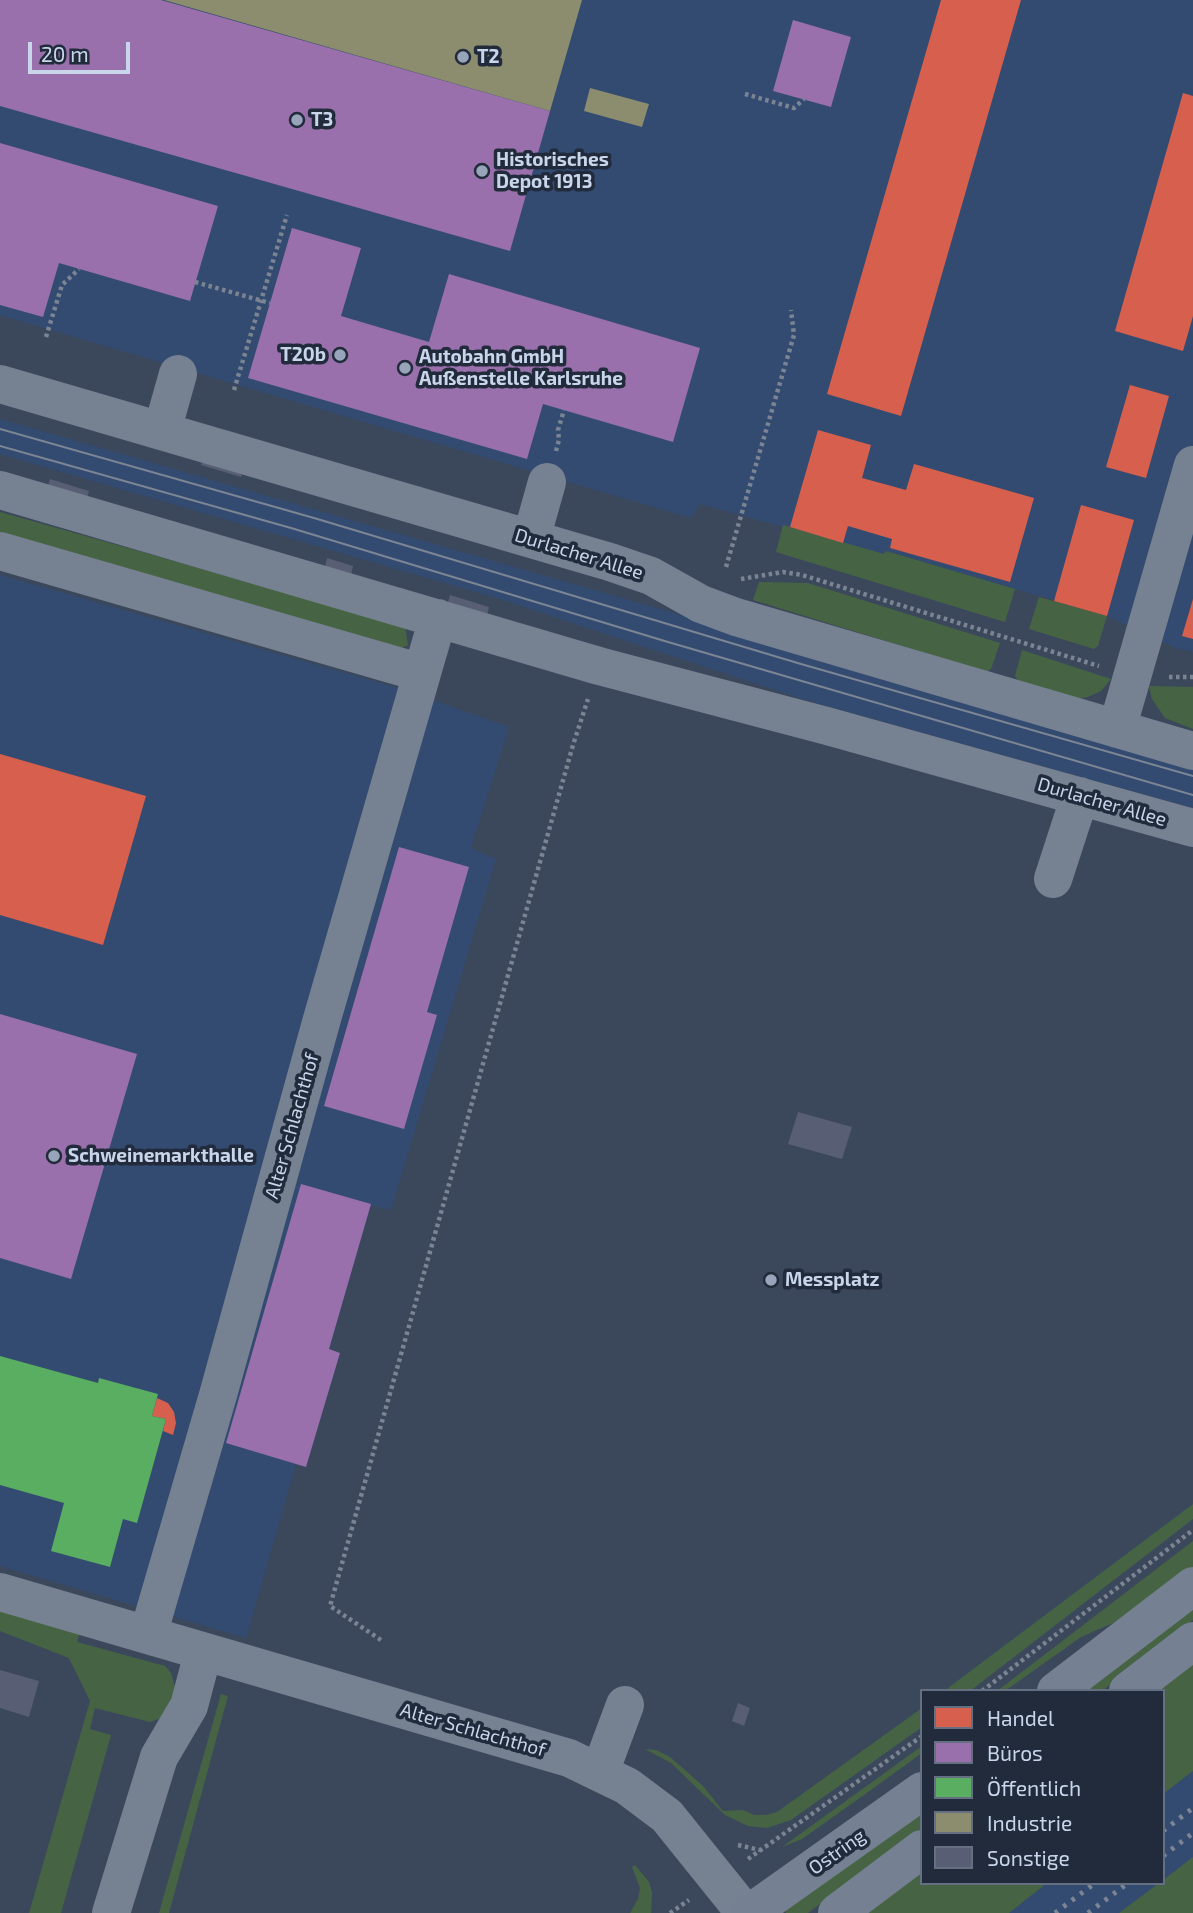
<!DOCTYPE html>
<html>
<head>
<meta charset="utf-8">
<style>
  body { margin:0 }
  #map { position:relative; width:1193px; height:1913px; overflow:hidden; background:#3b485b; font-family:"Exo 2",sans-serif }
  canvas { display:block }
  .legend { position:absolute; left:920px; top:1689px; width:245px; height:196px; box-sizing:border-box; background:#212b3b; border:2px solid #646f81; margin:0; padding:9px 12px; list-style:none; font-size:21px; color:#c8d5eb }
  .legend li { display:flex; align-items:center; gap:14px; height:35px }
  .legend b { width:35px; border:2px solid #646f81 }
  .scale { position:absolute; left:28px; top:42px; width:102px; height:32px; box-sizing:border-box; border:4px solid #c8d5eb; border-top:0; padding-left:9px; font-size:21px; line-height:24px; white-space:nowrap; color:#c8d5eb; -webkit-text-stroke:5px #212b3b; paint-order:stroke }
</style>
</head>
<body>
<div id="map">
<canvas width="1193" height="1913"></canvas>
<ul class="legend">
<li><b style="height:19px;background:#d6604d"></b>Handel</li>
<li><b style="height:19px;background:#9970ab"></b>Büros</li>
<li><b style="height:19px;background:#5aae61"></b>Öffentlich</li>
<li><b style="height:19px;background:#8c8c6e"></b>Industrie</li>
<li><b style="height:19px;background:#585e74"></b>Sonstige</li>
</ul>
<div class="scale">20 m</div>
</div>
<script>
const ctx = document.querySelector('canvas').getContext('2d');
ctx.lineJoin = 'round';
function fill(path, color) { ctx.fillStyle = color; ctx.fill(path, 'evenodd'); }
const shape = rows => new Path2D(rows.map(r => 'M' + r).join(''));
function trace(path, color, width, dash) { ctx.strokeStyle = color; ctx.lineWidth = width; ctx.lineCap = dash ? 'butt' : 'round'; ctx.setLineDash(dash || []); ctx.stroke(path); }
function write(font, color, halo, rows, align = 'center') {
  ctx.font = font + ' "Exo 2",sans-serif'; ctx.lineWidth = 7; ctx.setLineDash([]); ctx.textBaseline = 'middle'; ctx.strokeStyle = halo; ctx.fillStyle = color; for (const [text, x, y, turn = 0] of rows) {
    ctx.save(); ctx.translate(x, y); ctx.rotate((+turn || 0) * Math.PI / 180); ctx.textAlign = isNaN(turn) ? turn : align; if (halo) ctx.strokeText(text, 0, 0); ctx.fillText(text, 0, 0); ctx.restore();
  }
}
const built = shape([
  [0,0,1193,0,1193,652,1176,648,1107,616,886,551,885,555,700,504,691,518,0,315],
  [0,419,813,653,1193,765,1193,808,802,699,503,600,0,454],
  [0,575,402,689,509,727,471,848,496,859,391,1210,371,1205,329,1349,340,1353,306,1467,296,1464,246,1638,0,1566],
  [1193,1771,1193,1857,1163,1880,1163,1794],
  [1047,1883,1159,1883,1119,1913,1009,1913]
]);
const green = shape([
  [0,512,405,626,408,645,394,652,0,536],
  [783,525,884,554,886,551,1015,589,1005,622,776,552],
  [759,582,808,583,1000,643,991,669,986,672,753,600],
  [1039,597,1107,616,1098,646,1094,649,1029,629],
  [1022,650,1111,679,1101,691,1088,697,1075,699,1019,682,1015,676],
  [1149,686,1193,687,1193,729,1165,718,1152,699],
  [1193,1504,1193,1519,970,1691,944,1691],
  [1193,1541,1193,1567,1131,1615,1081,1637,1005,1691,997,1691],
  [1193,1605,1193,1620,1161,1646,1102,1691,1081,1691],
  [0,1609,80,1632,77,1642,165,1666,171,1673,176,1691,164,1717,150,1722,95,1708,90,1729,111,1735,61,1913,29,1913,90,1701,69,1658,0,1631],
  [1193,1660,1193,1771,1163,1794,1163,1691,1153,1691],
  [221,1694,228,1696,169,1913,159,1913],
  [922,1708,922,1727,791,1820,767,1828,748,1826,725,1815,671,1763,645,1749,656,1750,670,1757,703,1786,723,1811,743,1810,754,1815,766,1815,777,1812],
  [922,1746,922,1753,871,1790,802,1839,782,1847],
  [922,1809,922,1828,808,1913,786,1913,786,1909],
  [1193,1857,1193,1913,1119,1913,1159,1883,1163,1883,1163,1880],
  [635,1865,649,1882,652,1893,651,1913,630,1913,638,1899,640,1888,632,1867],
  [922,1866,922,1883,1047,1883,1009,1913,858,1913]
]);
const shops = shape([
  [941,0,1021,0,901,416,827,394],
  [1183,93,1193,96,1193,316,1183,351,1115,331],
  [1130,385,1169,396,1146,478,1106,467],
  [818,430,871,445,862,478,906,490,914,464,1034,498,1010,582,890,548,892,539,848,526,843,543,790,527],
  [1081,505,1134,520,1107,616,1054,601],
  [1193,599,1193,639,1182,636],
  [0,754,146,796,103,945,0,915],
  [157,1398,168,1403,174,1412,176,1423,173,1435,163,1431,166,1419,152,1416]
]);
const offices = shape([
  [0,0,161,0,550,111,510,251,0,106],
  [793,20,851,37,831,107,773,91],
  [0,143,218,206,190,301,59,263,43,317,0,305],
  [292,228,361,248,341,316,429,342,449,274,700,348,673,442,543,404,527,459,248,378],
  [399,847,469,867,427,1012,437,1015,404,1129,324,1106],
  [0,1014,137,1054,71,1279,0,1258],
  [301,1184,371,1204,329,1349,340,1353,306,1467,226,1443]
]);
const public = shape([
  [0,1356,98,1383,99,1378,158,1394,152,1416,166,1419,137,1523,123,1519,110,1567,51,1551,64,1503,0,1485]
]);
const industry = shape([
  [164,0,582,0,550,111],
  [590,88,649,104,642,127,584,111]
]);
const building = shape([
  [204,456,244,468,241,477,201,465],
  [50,479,89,491,87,500,47,489],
  [327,558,353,566,351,575,325,567],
  [450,595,489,607,487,616,447,605],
  [798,1112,852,1127,842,1159,788,1144],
  [0,1670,39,1681,29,1717,0,1708],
  [738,1703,750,1708,744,1726,732,1721]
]);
const path = shape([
  [745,94,794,108,804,99],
  [195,282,270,303],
  [46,337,62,285,79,269],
  [234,390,287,215],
  [556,451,559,440,558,430,564,410],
  [726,567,794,335,791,310],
  [741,579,783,572,802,575,1099,666],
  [1169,677,1193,677],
  [381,1640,330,1606,573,745,588,699],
  [982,1691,1193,1530],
  [738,1845,760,1850],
  [748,1859,922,1736],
  [670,1913,689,1900]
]);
const minor = shape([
  [0,384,610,562,651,576,701,604,736,617,1193,751],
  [162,431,178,374],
  [0,490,599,666,827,726,1193,828],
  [531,539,547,482],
  [0,551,422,673],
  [1117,729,1193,465],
  [1053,879,1080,796],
  [0,1592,569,1758,627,1786,667,1816,745,1913],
  [148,1635,218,1395,322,1019,438,618],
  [600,1772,625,1705],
  [111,1913,159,1757,189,1706,203,1653]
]);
const major = shape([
  [1056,1691,1193,1586],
  [1128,1691,1193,1641],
  [750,1913,922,1791],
  [837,1913,922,1849]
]);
const tram = shape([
  [0,429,314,518,801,664,1193,776],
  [0,446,291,528,668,642,1193,795]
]);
const rail = shape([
  [1163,1831,1193,1808],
  [1163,1856,1193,1833],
  [1055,1913,1095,1883],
  [1088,1913,1128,1883]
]);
const markers = [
  [463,57,7,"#97a4b9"],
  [297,120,7,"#97a4b9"],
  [482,171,7,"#97a4b9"],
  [340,355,7,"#97a4b9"],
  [405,368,7,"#97a4b9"],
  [54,1156,7,"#97a4b9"],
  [771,1280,7,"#97a4b9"]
];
const poiNames = [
  ["T2",477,57],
  ["T3",311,120],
  ["Historisches",496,160],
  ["Depot 1913",496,182],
  ["T20b",326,355,"right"],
  ["Autobahn GmbH",419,357],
  ["Außenstelle Karlsruhe",419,379],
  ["Schweinemarkthalle",68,1156],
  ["Messplatz",785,1280]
];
const streetNames = [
  ["Durlacher Allee",579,554,17],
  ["Durlacher Allee",1102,802,16],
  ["Alter Schlachthof",292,1126,-74],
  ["Alter Schlachthof",473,1730,16],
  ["Ostring",837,1852,-35]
];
fill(built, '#334b71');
fill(green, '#466444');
fill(shops, '#d6604d');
fill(offices, '#9970ab');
fill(public, '#5aae61');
fill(industry, '#8c8c6e');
fill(building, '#585e74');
trace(path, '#7a8492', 4.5, [3.5, 3.5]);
trace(minor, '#768191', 38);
trace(major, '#758092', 38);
trace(tram, '#7c8594', 2);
trace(rail, '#7c8594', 5, [3.5, 7]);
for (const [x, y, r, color] of markers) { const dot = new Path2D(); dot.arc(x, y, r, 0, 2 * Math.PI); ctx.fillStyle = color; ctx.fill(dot); trace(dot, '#212b3b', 2.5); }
write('bold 19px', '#c8d5eb', '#212b3b', poiNames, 'left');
write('19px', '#c8d5eb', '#212b3b', streetNames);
</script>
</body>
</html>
